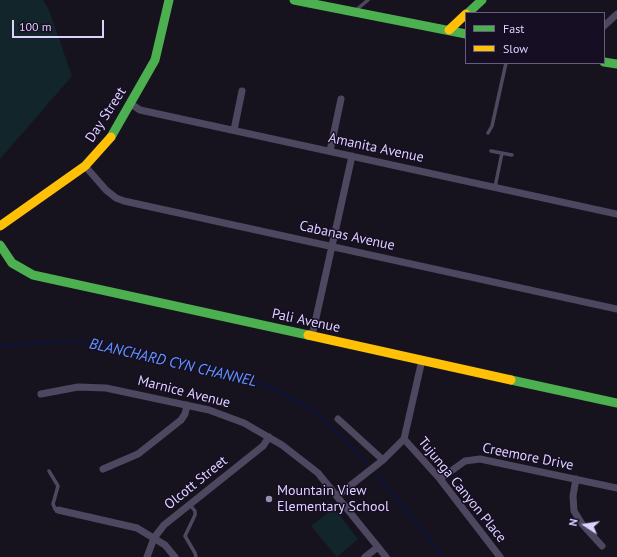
<!DOCTYPE html>
<html>
<head>
<meta charset="utf-8">
<style>
  body { margin:0 }
  #map { position:relative; width:617px; height:557px; overflow:hidden; background:#17131e; font-family:"PT Sans",sans-serif }
  canvas { display:block }
  .legend { position:absolute; left:465px; top:12px; width:140px; height:52px; box-sizing:border-box; background:#160e23; border:1px solid #665c7b; margin:0; padding:5px 7px; list-style:none; font-size:12px; color:#dfd1fe }
  .legend li { display:flex; align-items:center; gap:8px; height:20px }
  .legend b { width:20px; border:1px solid #665c7b }
  .north { position:absolute; left:565px; top:505px; width:40px; height:40px; -webkit-text-stroke:3px #160e23; paint-order:stroke; rotate:282deg; font-size:11px; font-weight:700; line-height:16px; text-align:center; color:#dfd1fe }
  .north::after { content:''; display:block; margin:auto; width:14px; height:18px; background:#dfd1fe; clip-path:polygon(50% 0,100% 100%,50% 72%,0 100%) }
  .scale { position:absolute; left:12px; top:20px; width:92px; height:18px; box-sizing:border-box; border:2px solid #dfd1fe; border-top:0; padding-left:5px; font-size:12px; line-height:14px; white-space:nowrap; color:#dfd1fe; -webkit-text-stroke:3px #160e23; paint-order:stroke }
</style>
</head>
<body>
<div id="map">
<canvas width="617" height="557"></canvas>
<ul class="legend">
<li><b style="height:5px;background:#4caf50"></b>Fast</li>
<li><b style="height:5px;background:#ffc107"></b>Slow</li>
</ul>
<div class="north">N</div>
<div class="scale">100 m</div>
</div>
<script>
const ctx = document.querySelector('canvas').getContext('2d');
ctx.lineJoin = 'round';
function fill(path, color) { ctx.fillStyle = color; ctx.fill(path, 'evenodd'); }
const shape = rows => new Path2D(rows.map(r => 'M' + r).join(''));
function trace(path, color, width, dash) { ctx.strokeStyle = color; ctx.lineWidth = width; ctx.lineCap = dash ? 'butt' : 'round'; ctx.setLineDash(dash || []); ctx.stroke(path); }
function write(font, color, halo, rows, align = 'center') {
  ctx.font = font + ' "PT Sans",sans-serif'; ctx.lineWidth = 3; ctx.setLineDash([]); ctx.textBaseline = 'middle'; ctx.strokeStyle = halo; ctx.fillStyle = color; for (const [text, x, y, turn = 0] of rows) {
    ctx.save(); ctx.translate(x, y); ctx.rotate((+turn || 0) * Math.PI / 180); ctx.textAlign = isNaN(turn) ? turn : align; if (halo) ctx.strokeText(text, 0, 0); ctx.fillText(text, 0, 0); ctx.restore();
  }
}
const green = shape([
  [0,0,43,0,49,10,72,76,0,159],
  [334,508,358,539,337,557,311,526]
]);
const stream = shape([
  [0,346,67,341,96,342,243,376,274,389,311,409,323,418,367,462],
  [377,474,444,557]
]);
const lane = shape([
  [356,10,368,0],
  [488,133,492,126,506,63],
  [491,151,512,155],
  [495,187,502,153],
  [49,471,58,486,53,504,55,509,58,510],
  [190,505,195,511,195,515,185,536,195,553,196,557]
]);
const street = shape([
  [604,26,617,14],
  [131,104,140,110,617,214],
  [234,130,242,91],
  [330,151,341,99],
  [85,166,106,190,116,198,124,201,617,309],
  [312,336,352,156],
  [41,394,78,387,106,388,209,410,244,423,282,445,318,473,386,557],
  [338,419,383,460],
  [404,439,440,479,500,557],
  [103,469,138,454,181,420,185,414,187,405],
  [440,479,465,461,480,459,617,488],
  [576,479,573,496,574,511,582,524,602,546],
  [337,496,383,460,404,439,422,360],
  [58,510,137,528,165,545,175,557],
  [147,557,154,538,164,525,263,446,269,437],
  [365,557,378,547]
]);
const fast = shape([
  [294,0,466,34],
  [468,13,482,0],
  [604,62,617,64],
  [111,137,155,60,169,0],
  [0,245,12,263,33,275,308,335],
  [511,380,617,403]
]);
const slow = shape([
  [449,30,466,14],
  [0,226,85,166,111,137],
  [308,335,511,380]
]);
const markers = [
  [269,499,4,"#998eb0"]
];
const streetNames = [
  ["Day Street",106,115,-57],
  ["Amanita Avenue",376,148,12],
  ["Cabanas Avenue",347,236,12],
  ["Pali Avenue",306,321,12],
  ["Marnice Avenue",184,392,14],
  ["Creemore Drive",528,457,11],
  ["Olcott Street",196,483,-39],
  ["Tujunga Canyon Place",462,490,51]
];
const poiNames = [
  ["Mountain View",277,491],
  ["Elementary School",277,507]
];
const waterNames = [
  ["BLANCHARD CYN CHANNEL",173,363,13]
];
fill(green, '#12252b');
trace(stream, '#0b133d', 2);
trace(lane, '#4d485f', 3.5);
trace(street, '#4d485f', 7);
trace(fast, '#4caf50', 9);
trace(slow, '#ffc107', 9);
for (const [x, y, r, color] of markers) { const dot = new Path2D(); dot.arc(x, y, r, 0, 2 * Math.PI); ctx.fillStyle = color; ctx.fill(dot); trace(dot, '#160e23', 1.5); }
write('14px', '#dfd1fe', '#160e23', streetNames);
write('14px', '#dfd1fe', '#160e23', poiNames, 'left');
write('italic 15px', '#6096fd', '#160e23', waterNames);
</script>
</body>
</html>
